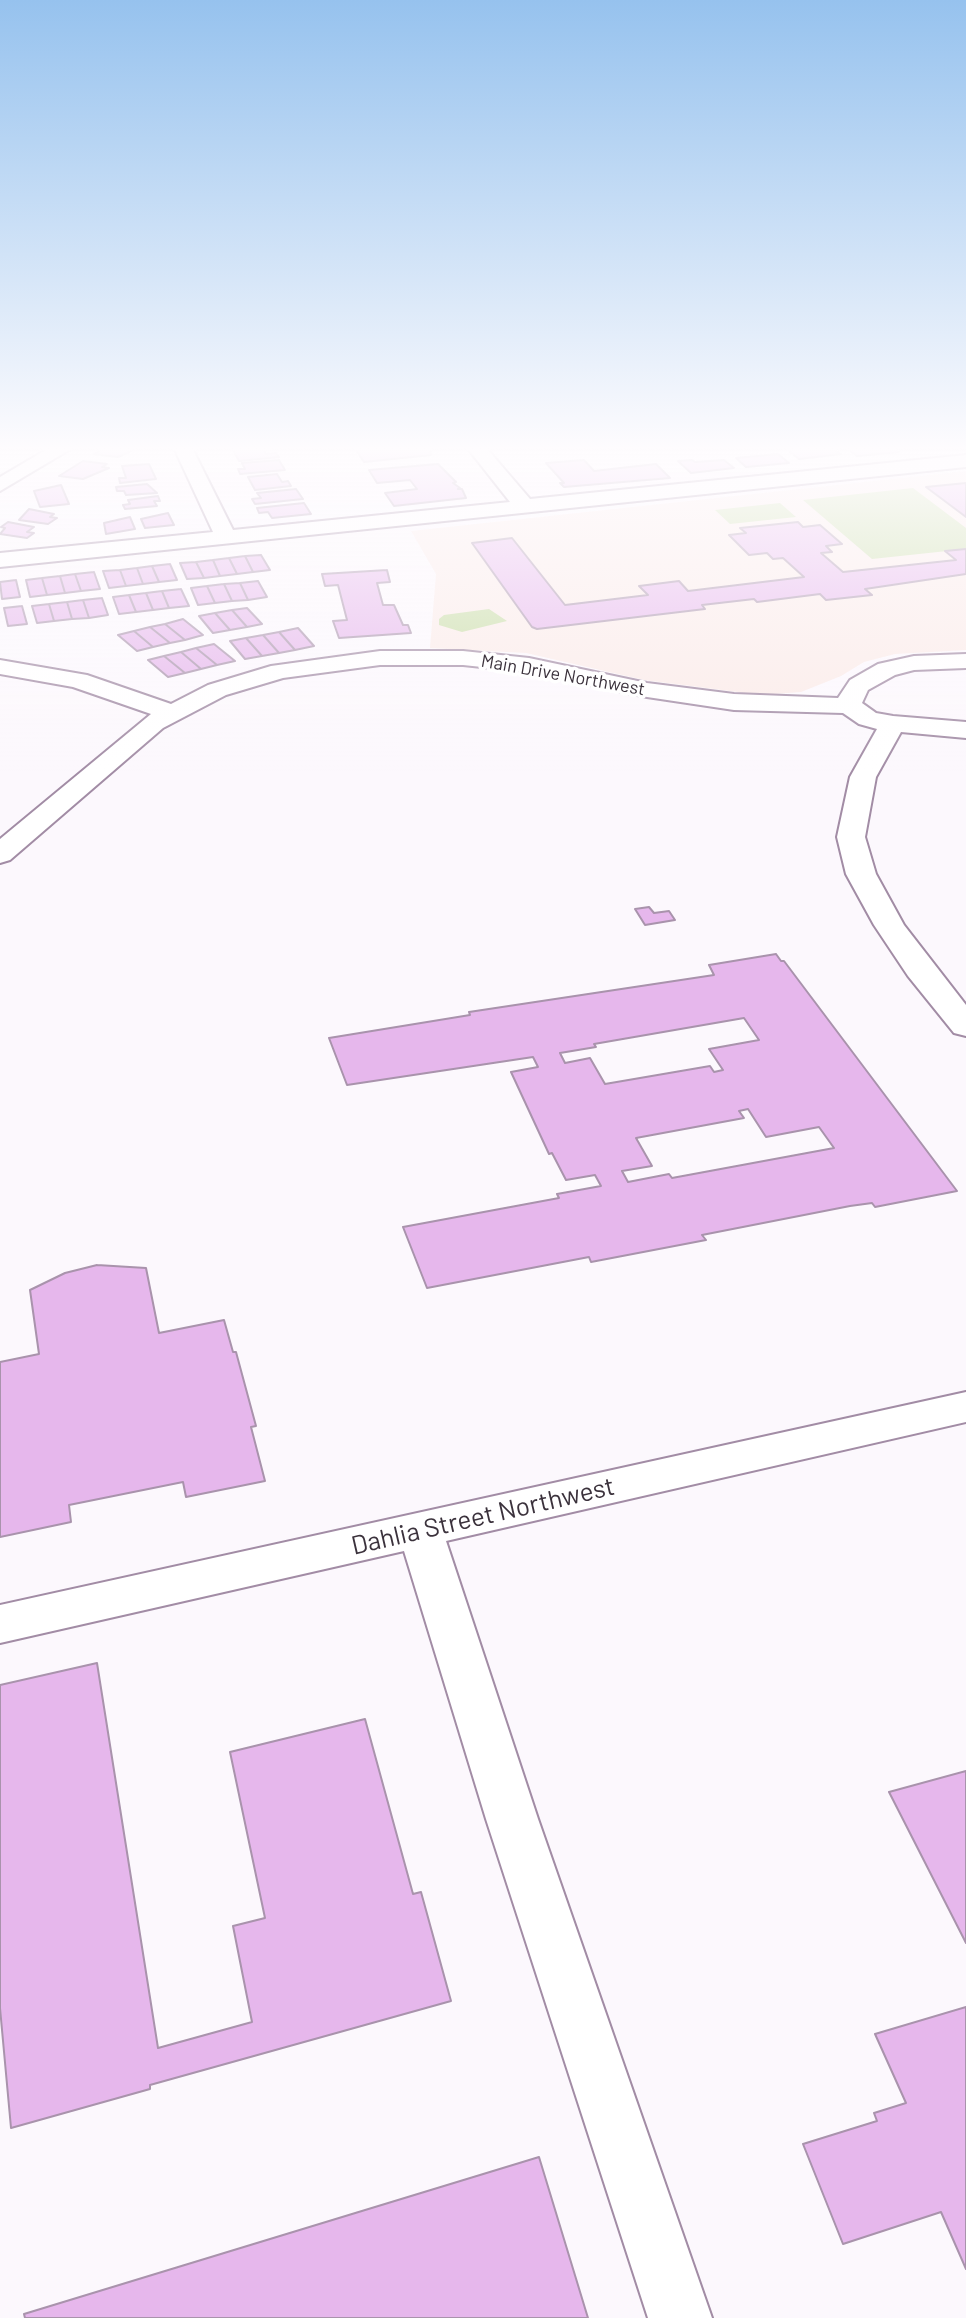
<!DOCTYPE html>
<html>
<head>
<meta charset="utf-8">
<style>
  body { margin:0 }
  canvas { display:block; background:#fcf8fd }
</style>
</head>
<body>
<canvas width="966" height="2318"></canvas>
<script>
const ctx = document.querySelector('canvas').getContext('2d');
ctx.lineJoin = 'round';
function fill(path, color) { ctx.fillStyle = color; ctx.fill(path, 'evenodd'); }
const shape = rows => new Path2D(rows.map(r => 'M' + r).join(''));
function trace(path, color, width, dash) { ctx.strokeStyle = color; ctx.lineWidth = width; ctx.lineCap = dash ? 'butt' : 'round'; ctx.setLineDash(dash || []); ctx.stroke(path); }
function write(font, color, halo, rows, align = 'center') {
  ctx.font = font + ' Barlow,sans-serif'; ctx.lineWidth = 7; ctx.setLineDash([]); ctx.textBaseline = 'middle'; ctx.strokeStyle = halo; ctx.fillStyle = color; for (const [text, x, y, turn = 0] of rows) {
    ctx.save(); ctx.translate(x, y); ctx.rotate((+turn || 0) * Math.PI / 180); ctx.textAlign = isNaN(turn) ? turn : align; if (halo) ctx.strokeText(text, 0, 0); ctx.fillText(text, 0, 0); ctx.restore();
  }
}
const education = shape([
  [966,471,966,650,895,654,864,662,841,676,801,692,761,695,644,680,526,653,430,648,436,574,411,531]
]);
const green = shape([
  [913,488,966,528,966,549,872,559,803,500],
  [780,503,796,517,730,524,715,510],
  [489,609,507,621,462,632,439,625,439,619,444,615]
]);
const building = shape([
  [101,450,130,450,131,451,118,457,94,454,101,450],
  [233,450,270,450,264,450,266,454,276,453,279,457,239,461,233,450],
  [356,450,430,450,431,455,364,462,356,450],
  [788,450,835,450,841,454,799,459,788,450],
  [849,450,896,450,899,452,857,456,849,450],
  [778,454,789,463,746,467,736,458,778,454],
  [279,460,285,470,240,474,238,469,245,469,242,463,279,460],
  [584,460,594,471,656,464,670,478,564,487,560,483,564,483,546,463,584,460],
  [692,460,695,462,724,460,734,468,691,473,678,461,692,460],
  [83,461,107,464,102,467,109,468,83,479,59,476,83,461],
  [149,464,156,479,120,483,119,478,126,478,122,466,149,464],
  [438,464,456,482,453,483,460,488,458,489,462,489,466,498,394,506,385,493,417,489,410,480,377,483,369,470,438,464],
  [277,474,282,482,288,481,291,486,255,490,248,477,277,474],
  [966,483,966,517,926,487,966,483],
  [147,484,157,493,126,495,124,491,117,491,116,487,147,484],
  [61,485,69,504,40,507,34,491,61,485],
  [296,489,303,499,255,504,252,499,261,498,257,493,296,489],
  [158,496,160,501,154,501,157,506,125,509,123,505,130,504,128,500,158,496],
  [304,503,311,514,272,518,268,512,259,513,257,508,304,503],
  [29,509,54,514,50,517,57,518,48,524,19,520,29,509],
  [168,513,174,525,145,528,141,519,168,513],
  [130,517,135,529,106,534,104,523,130,517],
  [8,522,34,527,27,532,34,533,27,538,0,534,5,528,1,527,8,522],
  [798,522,803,527,820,525,842,544,826,546,832,552,821,553,843,572,956,560,945,551,966,549,966,574,865,589,872,595,826,600,820,594,757,602,754,599,702,605,705,609,537,629,532,627,472,543,512,538,565,605,648,595,639,586,679,581,688,591,804,577,783,558,773,559,767,553,749,555,729,535,746,533,740,528,798,522],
  [261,555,270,570,253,572,245,556,261,555],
  [245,556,253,572,237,574,229,558,245,556],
  [229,558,237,574,220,576,213,560,229,558],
  [213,560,220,576,204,578,196,562,213,560],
  [196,562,204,578,187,579,180,563,196,562],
  [170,564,177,580,159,582,152,566,170,564],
  [152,566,159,582,143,584,137,568,152,566],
  [137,568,143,584,126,586,120,570,137,568],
  [120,570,126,586,109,588,103,571,120,570],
  [387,570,390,582,377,583,383,605,394,605,403,625,408,625,411,633,339,638,333,621,347,620,338,585,325,586,322,574,387,570],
  [94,572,100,589,81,591,75,574,94,572],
  [75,574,81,591,65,593,60,576,75,574],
  [60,576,65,593,47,595,42,578,60,576],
  [42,578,47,595,30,597,26,580,42,578],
  [16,580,20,597,2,599,0,582,16,580],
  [258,581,267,597,248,600,240,583,258,581],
  [240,583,248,600,232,601,224,584,240,583],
  [224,584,232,601,215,603,207,586,224,584],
  [207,586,215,603,198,605,191,588,207,586],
  [181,589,189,606,169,608,162,591,181,589],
  [162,591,169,608,153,610,146,593,162,591],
  [146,593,153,610,136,612,129,595,146,593],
  [129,595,136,612,119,614,113,597,129,595],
  [102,598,108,615,89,618,83,600,102,598],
  [83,600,89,618,72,619,67,602,83,600],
  [67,602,72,619,54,621,49,604,67,602],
  [49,604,54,621,37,623,32,606,49,604],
  [22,606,27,624,8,626,4,608,22,606],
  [247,608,262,624,247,627,232,610,247,608],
  [232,610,247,627,230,630,215,613,232,610],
  [215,613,230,630,213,633,199,616,215,613],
  [183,619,203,635,185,640,165,624,183,619],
  [165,624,185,640,170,643,150,627,165,624],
  [150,627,170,643,153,647,134,631,150,627],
  [298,628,314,646,295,650,279,632,298,628],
  [134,631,153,647,137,651,118,635,134,631],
  [279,632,295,650,279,653,263,635,279,632],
  [263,635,279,653,262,656,246,638,263,635],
  [246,638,262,656,245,659,230,641,246,638],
  [214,644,235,661,217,665,196,648,214,644],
  [196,648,217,665,201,669,181,652,196,648],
  [181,652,201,669,185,673,164,656,181,652],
  [164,656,185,673,168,677,148,660,164,656],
  [649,907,654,913,669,911,675,920,645,925,635,909,649,907],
  [776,954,781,961,784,961,957,1191,875,1207,872,1203,850,1206,702,1235,706,1240,591,1262,589,1257,427,1288,403,1227,559,1198,557,1194,601,1186,595,1175,566,1180,552,1153,549,1154,511,1072,538,1067,533,1057,347,1085,329,1038,470,1015,469,1012,714,975,709,965,776,954],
  [744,1018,759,1040,709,1049,723,1070,714,1072,710,1066,605,1084,590,1058,565,1063,560,1053,596,1047,594,1044,744,1018],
  [748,1109,766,1137,819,1127,834,1148,672,1178,669,1174,628,1182,622,1171,652,1166,636,1138,744,1118,739,1111,748,1109],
  [97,1265,146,1268,159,1333,224,1320,233,1352,236,1352,256,1426,251,1427,265,1481,186,1497,183,1482,69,1505,71,1522,0,1537,0,1362,39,1354,30,1290,65,1273,97,1265],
  [97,1663,158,2048,252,2022,233,1926,265,1918,230,1752,365,1719,413,1894,421,1892,451,2001,150,2085,150,2089,11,2128,0,2008,0,1685,97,1663],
  [966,1771,966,1943,889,1792,966,1771],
  [966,2007,966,2269,941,2212,843,2244,803,2144,877,2121,874,2113,906,2103,875,2034,966,2007],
  [539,2157,588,2318,25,2318,24,2314,539,2157]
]);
const minor = shape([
  [46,450,69,450,0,491,0,477,46,450],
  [175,450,193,450,233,530,510,502,469,450,488,450,530,499,966,455,966,467,0,567,0,553,213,532,175,450],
  [380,651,463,651,529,658,647,683,734,694,838,698,850,680,878,664,914,656,966,654,966,668,914,670,895,675,868,690,862,703,876,713,893,716,966,722,966,738,901,732,876,777,865,837,876,874,904,925,966,1005,966,1036,954,1033,908,976,874,925,846,874,837,837,850,777,877,729,859,724,843,713,734,710,647,697,529,672,463,665,380,665,283,678,226,695,163,728,10,860,0,863,0,839,151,714,73,687,0,674,0,660,87,675,171,704,208,685,271,666,380,651],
  [966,1392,966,1422,446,1541,538,1819,712,2318,648,2318,486,1819,404,1551,0,1643,0,1605,966,1392]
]);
const farStreetnames = [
  ["Main Drive Northwest",563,675,10]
];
const nearStreetnames = [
  ["Dahlia Street Northwest",483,1516,-13]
];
fill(education, '#fbebe8');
fill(green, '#c7dca4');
fill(building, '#e6b7ec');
trace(building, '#a993ac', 2);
trace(minor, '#a28ca5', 4);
fill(minor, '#fff');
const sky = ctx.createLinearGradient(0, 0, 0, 774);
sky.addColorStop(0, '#96c2ee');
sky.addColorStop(0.58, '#fefcfe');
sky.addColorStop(1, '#fefcfe00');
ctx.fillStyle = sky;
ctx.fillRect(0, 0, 966, 774);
write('18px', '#3b323c', '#fff', farStreetnames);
write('26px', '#3b323c', '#fff', nearStreetnames);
</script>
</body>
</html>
